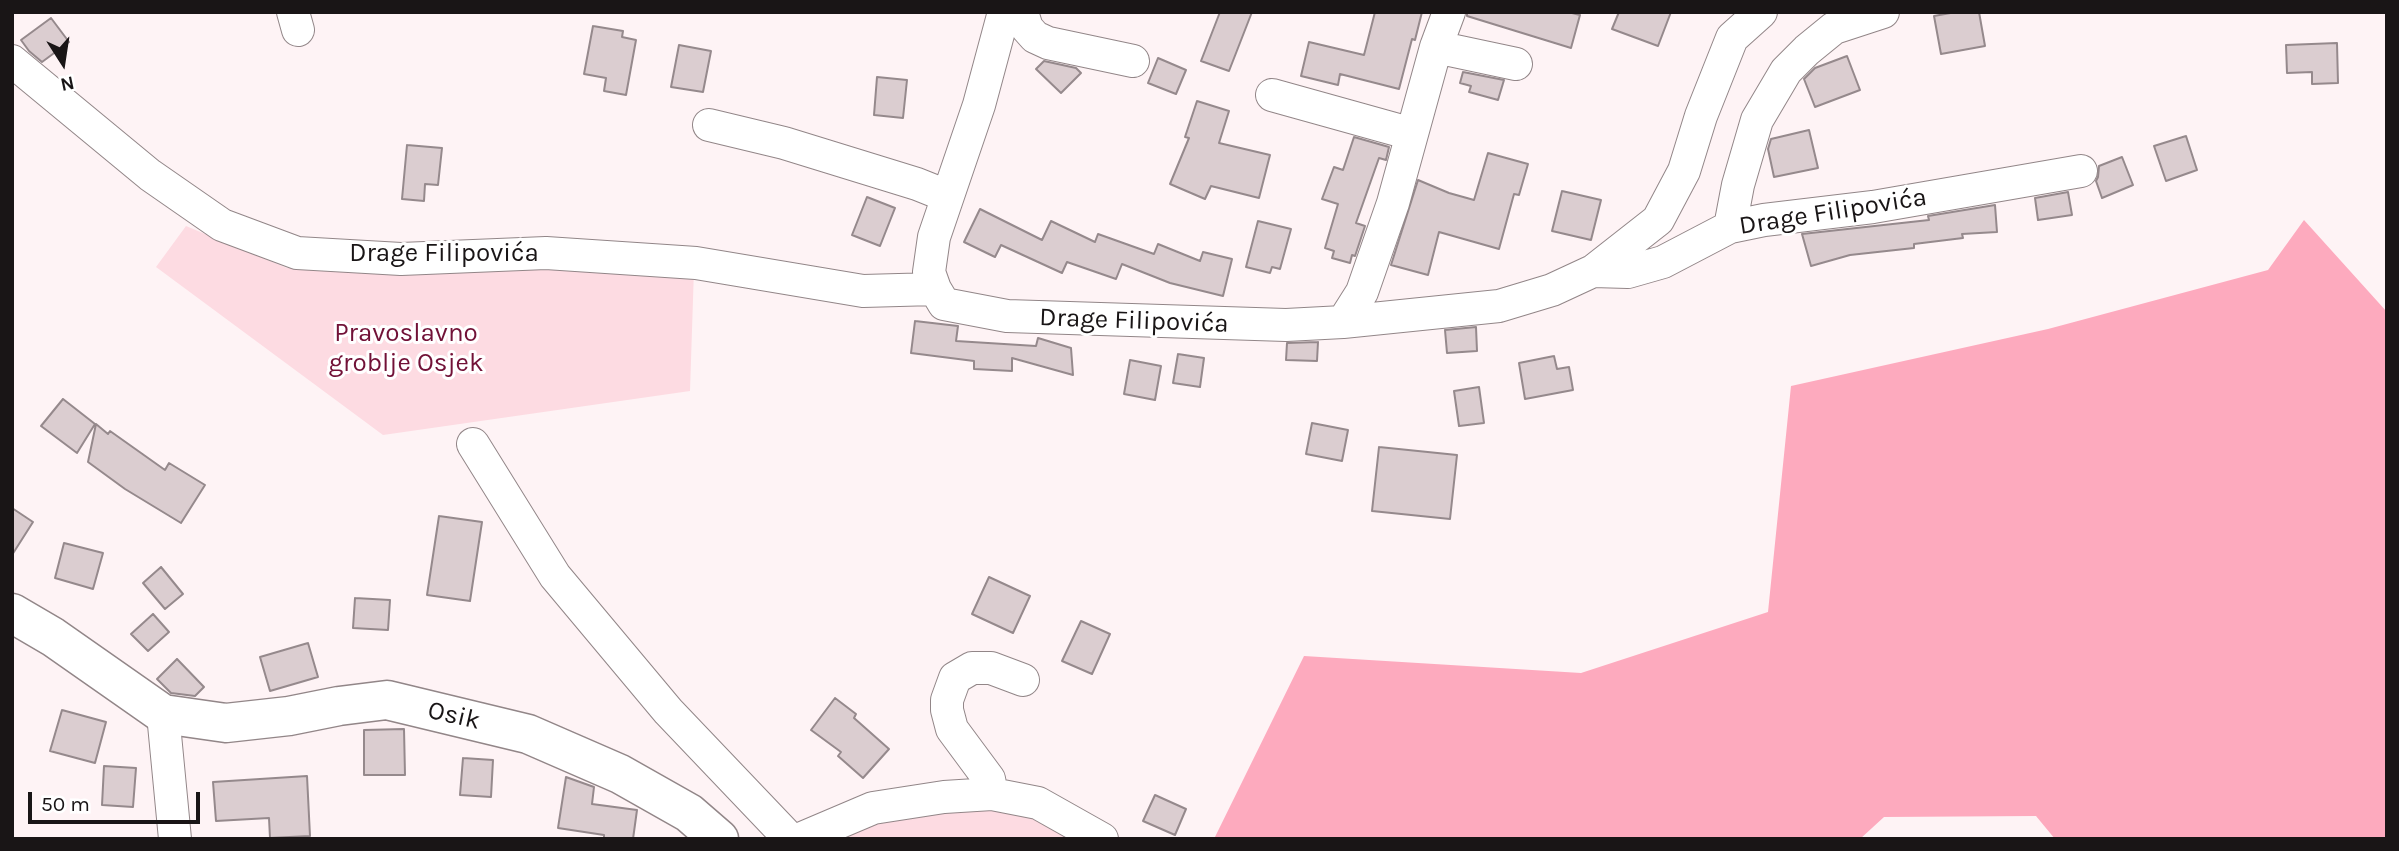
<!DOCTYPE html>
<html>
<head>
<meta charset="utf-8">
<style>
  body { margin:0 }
  #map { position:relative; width:2399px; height:851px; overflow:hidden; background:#fef3f5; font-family:Karla,sans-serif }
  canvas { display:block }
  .frame { position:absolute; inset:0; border:14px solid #191516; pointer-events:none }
  .north { position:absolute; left:28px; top:28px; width:70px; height:70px; -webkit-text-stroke:5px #fff; paint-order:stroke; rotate:168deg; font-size:19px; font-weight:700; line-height:28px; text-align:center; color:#191516 }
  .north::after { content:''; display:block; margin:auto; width:24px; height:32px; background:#191516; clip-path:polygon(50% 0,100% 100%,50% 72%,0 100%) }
  .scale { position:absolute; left:28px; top:792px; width:172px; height:32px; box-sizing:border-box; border:4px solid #191516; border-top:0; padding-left:9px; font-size:21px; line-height:24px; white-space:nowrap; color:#191516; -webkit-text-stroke:5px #fff; paint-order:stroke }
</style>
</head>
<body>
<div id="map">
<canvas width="2399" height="851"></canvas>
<div class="frame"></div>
<div class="north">N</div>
<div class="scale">50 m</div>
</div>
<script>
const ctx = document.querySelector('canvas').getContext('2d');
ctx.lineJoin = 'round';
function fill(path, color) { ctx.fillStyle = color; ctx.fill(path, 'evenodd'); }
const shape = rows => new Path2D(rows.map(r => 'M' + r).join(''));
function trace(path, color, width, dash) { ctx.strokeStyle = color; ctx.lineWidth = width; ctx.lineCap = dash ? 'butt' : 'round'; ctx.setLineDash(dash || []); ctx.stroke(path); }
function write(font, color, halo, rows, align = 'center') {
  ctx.font = font + ' Karla,sans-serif'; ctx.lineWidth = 6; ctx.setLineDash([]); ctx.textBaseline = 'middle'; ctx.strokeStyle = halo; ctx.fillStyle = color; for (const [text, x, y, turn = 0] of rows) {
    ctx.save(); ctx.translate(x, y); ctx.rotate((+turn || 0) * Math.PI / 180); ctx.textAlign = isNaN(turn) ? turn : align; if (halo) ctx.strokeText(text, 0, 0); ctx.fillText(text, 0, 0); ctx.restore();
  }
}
const green = shape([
  [186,226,287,268,694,269,690,391,383,435,156,267],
  [992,794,1102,839,804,839]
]);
const forest = shape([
  [2304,220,2387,312,2387,839,2055,839,2036,816,1884,817,1860,839,1214,839,1304,656,1581,673,1768,612,1791,386,2048,329,2268,270]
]);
const building = shape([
  [1220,12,1252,12,1229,71,1201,61,1220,12],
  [1375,12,1422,12,1415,40,1412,39,1399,89,1340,74,1338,85,1301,76,1309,42,1364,55,1375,12],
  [1467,12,1568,12,1580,15,1571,48,1467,16,1467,12],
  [1619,12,1671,12,1658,46,1612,29,1619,12],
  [1956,12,1979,12,1985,46,1941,54,1934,16,1956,12],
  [51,18,69,42,42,62,29,51,21,40,51,18],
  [593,26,623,31,622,37,636,40,626,95,604,91,606,78,584,74,593,26],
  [2337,43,2338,83,2312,84,2312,72,2287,73,2286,45,2337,43],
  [679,45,711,51,703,92,671,87,679,45],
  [1847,56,1860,90,1815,107,1804,79,1815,68,1847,56],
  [1158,58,1186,70,1176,94,1148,83,1158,58],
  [1044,61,1076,68,1081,73,1061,93,1036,69,1044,61],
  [1463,72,1504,80,1498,100,1469,92,1471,86,1460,83,1463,72],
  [877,77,907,80,903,118,874,115,877,77],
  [1197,101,1229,111,1219,143,1270,155,1259,198,1211,186,1205,199,1170,184,1189,138,1185,137,1197,101],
  [1809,130,1818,168,1774,177,1768,149,1771,139,1809,130],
  [2186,136,2197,170,2166,181,2154,146,2186,136],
  [1354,137,1389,147,1386,160,1379,158,1356,223,1365,226,1355,256,1352,255,1350,263,1332,258,1334,251,1325,248,1338,204,1322,199,1334,167,1343,170,1354,137],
  [407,145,442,148,438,185,425,184,424,201,402,199,407,145],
  [1488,153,1528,164,1519,195,1514,194,1499,249,1439,232,1428,275,1391,265,1418,180,1449,193,1474,200,1488,153],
  [2122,157,2133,185,2102,198,2096,181,2098,177,2099,166,2122,157],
  [1562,191,1601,200,1591,240,1552,231,1562,191],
  [2068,192,2072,215,2038,220,2035,198,2068,192],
  [867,197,895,208,880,246,852,235,867,197],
  [1995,205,1997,232,1962,234,1963,238,1914,244,1914,248,1850,255,1811,266,1802,234,1929,220,1928,216,1995,205],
  [980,209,1042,240,1051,221,1095,242,1098,234,1154,254,1158,244,1200,261,1203,252,1232,259,1223,296,1170,283,1122,264,1116,279,1067,262,1062,273,1001,245,995,257,964,242,980,209],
  [1258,221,1291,229,1280,269,1272,267,1270,273,1246,267,1258,221],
  [915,321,958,326,956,341,1036,346,1038,338,1071,348,1073,375,1012,358,1012,371,974,369,974,361,911,353,915,321],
  [1476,327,1477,351,1447,353,1445,330,1476,327],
  [1318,342,1317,361,1286,360,1287,343,1318,342],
  [1178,354,1204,358,1200,387,1173,383,1178,354],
  [1554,356,1557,369,1569,367,1573,390,1525,399,1519,363,1554,356],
  [1130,360,1161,366,1155,400,1124,394,1130,360],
  [1479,387,1484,423,1459,426,1454,391,1479,387],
  [63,399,95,424,77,453,41,426,63,399],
  [1312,423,1348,430,1342,461,1306,454,1312,423],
  [96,424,108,434,110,431,165,470,169,463,205,485,181,523,125,489,88,462,96,424],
  [1379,447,1457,455,1450,519,1372,511,1379,447],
  [12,508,33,522,12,555,12,508],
  [439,516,482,522,470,601,427,595,439,516],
  [64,543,103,553,93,589,55,578,64,543],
  [161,567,183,594,165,609,143,583,161,567],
  [989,577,1030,596,1013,633,972,614,989,577],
  [355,598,390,600,388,630,353,628,355,598],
  [153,614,169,632,148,651,131,634,153,614],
  [1081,621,1110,634,1092,674,1062,661,1081,621],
  [308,643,318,677,270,691,260,657,308,643],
  [177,659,204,687,195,696,171,693,157,679,177,659],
  [835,698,856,714,854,718,889,749,863,778,838,756,841,752,811,730,835,698],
  [62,710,106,722,95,763,50,751,62,710],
  [404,729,405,775,364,775,364,730,404,729],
  [463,758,493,760,491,797,460,795,463,758],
  [104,766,136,768,133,807,102,805,104,766],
  [307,776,310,836,270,838,269,818,216,821,213,782,307,776],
  [566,777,594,787,592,804,637,810,633,839,604,839,604,835,558,828,566,777],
  [1155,795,1186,809,1175,835,1143,821,1155,795]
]);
const minor = shape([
  [293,12,298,30],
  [1004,12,979,105,934,237,929,272,935,289,944,304,1007,316,1286,325,1343,322,1499,306,1552,290,1593,271,1658,220,1684,171,1701,116,1732,38,1761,12],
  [1022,12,1027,28,1035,37,1048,43,1133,61],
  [1436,47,1516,64],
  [12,61,150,175,222,225,297,253,401,259,546,253,696,263,863,291,935,289],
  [1272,95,1412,134],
  [709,125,784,143,917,184,947,196],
  [1730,227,1738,185,1757,120,1786,71,1807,50,1834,28,1883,12],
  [1593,271,1628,272,1663,262,1730,227,1764,220,1873,207,2081,171],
  [1343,322,1362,292,1393,203,1436,47,1449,12],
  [473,444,555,576,668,711,790,839],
  [163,714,175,839],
  [992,794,989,779,952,729,947,710,947,700,955,678,972,668,991,668,1023,680],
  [800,839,873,808,944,797,992,794,1038,803,1102,839]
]);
const major = shape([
  [12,613,53,637,163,714,226,723,289,716,339,706,387,700,528,734,620,774,689,813,719,839]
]);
const streetNames = [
  ["Drage Filipovića",1833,212,-9],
  ["Drage Filipovića",444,254],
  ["Drage Filipovića",1134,321,2],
  ["Osik",454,716,13]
];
const parkNames = [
  ["Pravoslavno",406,334],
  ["groblje Osjek",406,364]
];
fill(green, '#fddbe2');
fill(forest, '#fdaabe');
fill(building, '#dbcdd0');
trace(building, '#95898c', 2);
trace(minor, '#928688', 34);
trace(major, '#928688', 41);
trace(minor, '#fff', 32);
trace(major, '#fff', 38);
write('26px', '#191516', '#fff', streetNames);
write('26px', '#711137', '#fff', parkNames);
</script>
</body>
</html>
